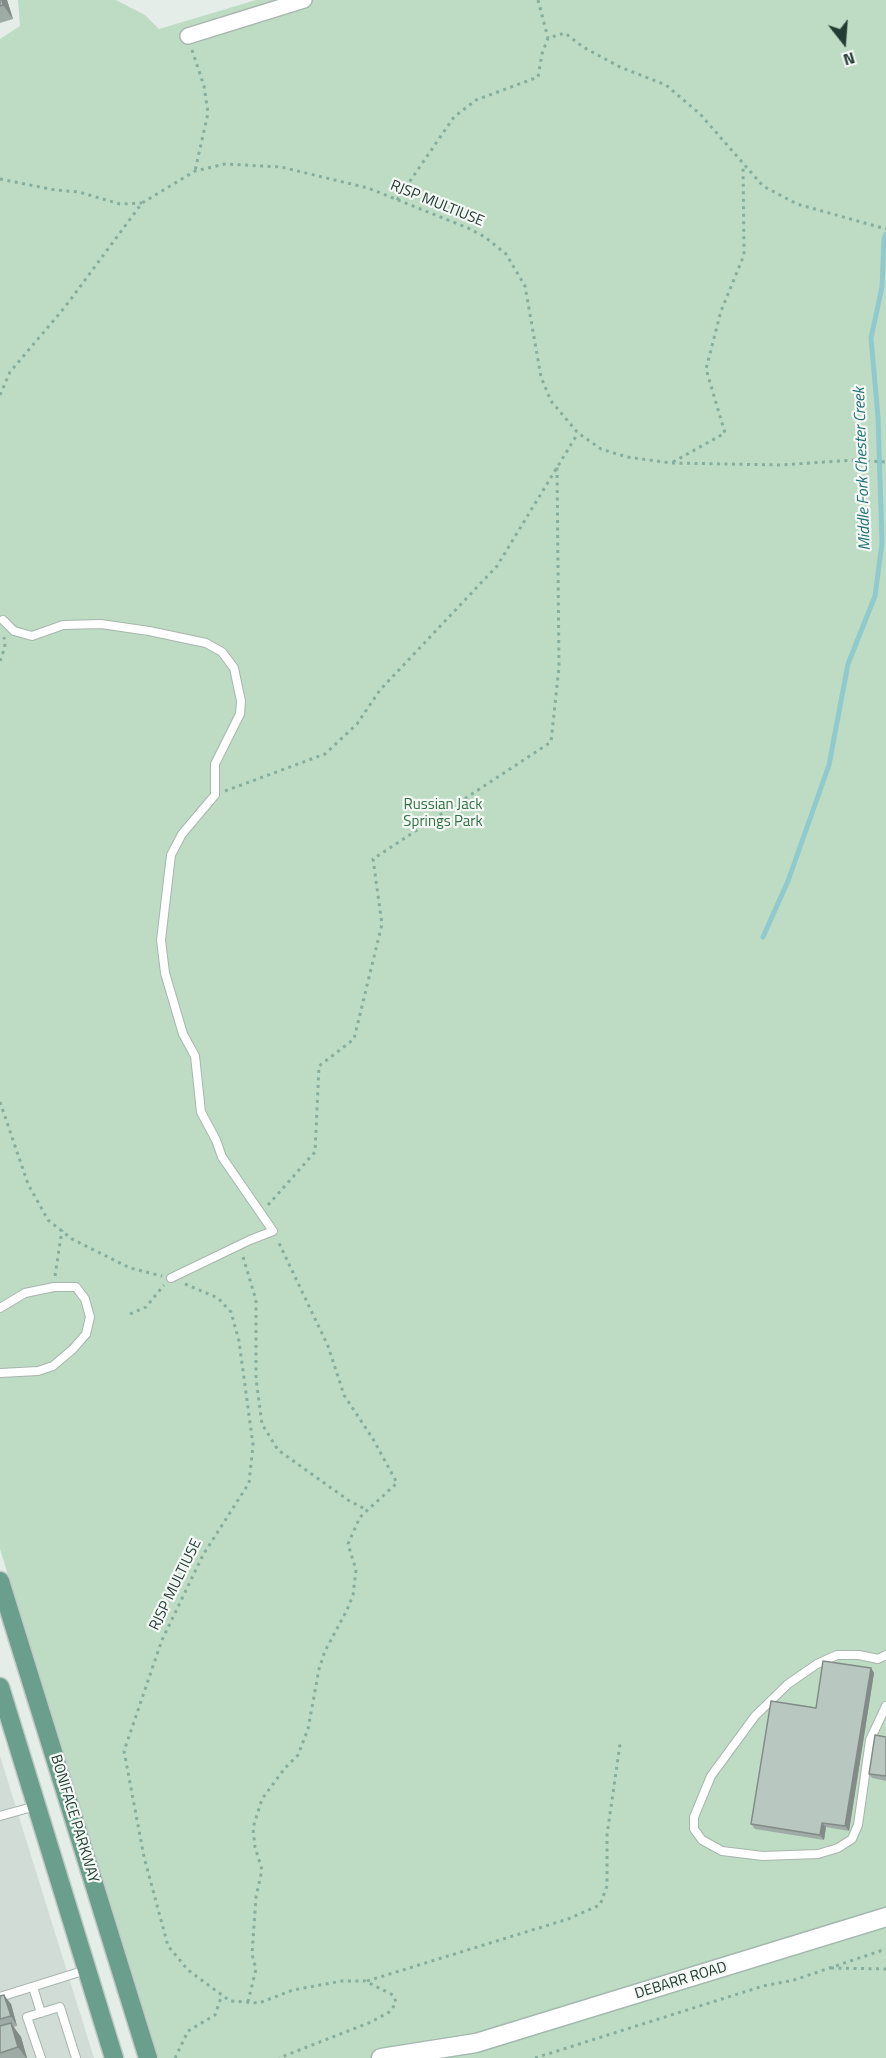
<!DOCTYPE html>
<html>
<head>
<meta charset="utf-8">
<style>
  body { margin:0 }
  #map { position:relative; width:886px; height:2058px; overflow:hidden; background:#e4ede8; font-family:"Titillium Web",sans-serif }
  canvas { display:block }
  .north { position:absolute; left:814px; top:12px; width:60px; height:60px; -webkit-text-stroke:4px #f5f9f6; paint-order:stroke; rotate:163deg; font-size:16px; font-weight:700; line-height:24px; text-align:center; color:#243d34 }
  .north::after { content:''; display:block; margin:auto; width:21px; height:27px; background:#243d34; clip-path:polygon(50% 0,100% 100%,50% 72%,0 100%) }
</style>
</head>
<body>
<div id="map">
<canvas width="886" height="2058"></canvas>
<div class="north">N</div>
</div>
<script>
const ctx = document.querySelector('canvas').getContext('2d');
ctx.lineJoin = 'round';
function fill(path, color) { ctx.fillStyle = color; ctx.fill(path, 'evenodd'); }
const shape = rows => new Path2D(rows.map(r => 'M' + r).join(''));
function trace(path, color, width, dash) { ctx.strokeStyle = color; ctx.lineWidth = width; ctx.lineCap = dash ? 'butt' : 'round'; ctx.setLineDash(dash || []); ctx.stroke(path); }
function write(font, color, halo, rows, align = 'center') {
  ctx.font = font + ' "Titillium Web",sans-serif'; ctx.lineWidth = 4.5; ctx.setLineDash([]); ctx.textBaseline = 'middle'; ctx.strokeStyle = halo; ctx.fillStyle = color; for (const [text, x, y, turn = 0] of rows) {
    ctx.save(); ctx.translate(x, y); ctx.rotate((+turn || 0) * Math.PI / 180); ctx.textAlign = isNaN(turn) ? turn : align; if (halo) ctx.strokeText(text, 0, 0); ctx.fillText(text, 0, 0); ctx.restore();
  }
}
const built = shape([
  [0,1756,94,2058,0,2058]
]);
const green = shape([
  [18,0,116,0,145,15,159,29,256,0,886,0,886,2058,155,2058,0,1549,0,39,20,26]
]);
const stream = shape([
  [763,937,788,881,829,765,848,664,875,596,882,543,878,417,871,338,882,287,884,239,886,234]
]);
const path = shape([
  [538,0,548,38],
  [192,50,204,86,208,113,195,171],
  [0,179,55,190,79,192,120,204,142,203],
  [397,200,454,117,476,100,538,77,542,54,548,38,565,33,583,47,620,67,666,85,700,114,763,186,797,204,886,229],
  [0,395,10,372,65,307,142,203,195,171,225,164,281,167,368,188,468,228,485,237,506,254,525,286,541,377,551,401,578,433,601,449,627,457,671,463,781,465,855,460,886,462],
  [673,462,725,433,706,369,721,311,744,255,743,165],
  [0,661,5,647,4,637],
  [225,791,325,754,357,724,380,690,497,566,578,433],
  [0,1102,28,1184,48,1220,72,1239,130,1268,162,1276],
  [268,1205,315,1152,319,1066,354,1039,382,924,373,859,551,742,559,667,557,466],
  [243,1257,256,1300,256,1379,262,1424,278,1450,348,1500,367,1510],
  [55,1276,62,1230],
  [185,1284,218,1298,231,1312,239,1341,253,1445,249,1483,203,1555,162,1640,124,1751,144,1857,168,1946,188,1970,230,2001,259,2003,293,1990,342,1981,365,1981,393,1995,396,2002,391,2011,371,2022,279,2058],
  [130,1314,146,1307,164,1285],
  [831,1968,886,1969],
  [367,1981,568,1919,600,1905,607,1886,607,1835,620,1744],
  [248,2002,256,1969,252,1954,256,1897,262,1870,255,1847,253,1828,262,1799,285,1768,298,1755,308,1729,319,1669,325,1651,347,1610,353,1595,356,1570,348,1544,360,1517,397,1483,373,1439,344,1395,328,1346,278,1241],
  [175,2058,188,2031,215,2015,222,1995],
  [535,2058,763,1986,794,1980,886,1949]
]);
const service = shape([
  [3,620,14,631,32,636,63,625,101,624,149,631,206,643,222,652,234,668,241,701,240,714,215,764,215,795,182,834,171,855,161,940,165,973,183,1034,195,1056,201,1112,216,1140,222,1157,273,1231,250,1240,171,1278],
  [0,1308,25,1293,54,1287,76,1287,85,1299,90,1317,86,1334,73,1349,53,1366,38,1371,0,1373],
  [886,1655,878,1659,859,1655,837,1655,817,1664,788,1684,755,1716,711,1776,694,1817,694,1829,702,1840,722,1851,763,1856,818,1854,838,1848,852,1839,858,1825,870,1740,886,1706],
  [0,1816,36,1806],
  [33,1987,41,2013],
  [0,1997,86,1970],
  [41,2058,27,2017,60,2007,76,2058]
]);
const minor = shape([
  [188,36,304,0]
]);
const secondary = shape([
  [381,2058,476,2043,886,1917]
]);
const primary = shape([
  [0,1581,148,2058],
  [0,1687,114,2058]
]);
const wall = shape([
  [0,0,7,0,13,19,0,23],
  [871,1668,874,1673,849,1831,826,1827,824,1840,755,1829,751,1824,816,1708],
  [886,1737,886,1781,872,1778,869,1774],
  [0,1996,11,2004,17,2026,13,2027,21,2037,27,2058,0,2058]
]);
const shadedWall = shape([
  [2,0,7,0,13,19,3,5],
  [871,1668,874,1673,849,1831,845,1826],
  [822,1823,826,1827,824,1840,820,1835],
  [4,1995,11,2004,17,2026,11,2016],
  [11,2023,21,2037,27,2058,26,2058,18,2047]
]);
const building = shape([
  [0,0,2,0,3,5,0,6,0,0],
  [823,1661,871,1668,845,1826,822,1823,820,1835,751,1824,771,1701,816,1708,823,1661],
  [875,1735,886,1737,886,1776,869,1774,875,1735],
  [4,1995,11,2016,0,2019,0,1996,4,1995],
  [11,2023,18,2047,0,2053,0,2026,11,2023]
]);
const streetNames = [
  ["RJSP MULTIUSE",437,204,22],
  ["RJSP MULTIUSE",176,1585,-64],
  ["BONIFACE PARKWAY",74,1819,73],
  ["DEBARR ROAD",681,1981,-17]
];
const parkNames = [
  ["Russian Jack",443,805],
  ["Springs Park",443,822]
];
const waterNames = [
  ["Middle Fork Chester Creek",863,469,-92]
];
fill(built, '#d2dcd7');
fill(green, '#bedcc4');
trace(stream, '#90cace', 5);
trace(service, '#a7b5ae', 10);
trace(minor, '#a7b5ae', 18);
trace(secondary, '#a3b8af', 21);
trace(primary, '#c2c9c6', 21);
trace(path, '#86ae9e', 3, [3, 4.5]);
trace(service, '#fff', 8);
trace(minor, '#fff', 15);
trace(secondary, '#fff', 18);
trace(primary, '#6b9f8d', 18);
fill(wall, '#9faba6');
fill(shadedWall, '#828b87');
fill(building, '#b9c7c1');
trace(building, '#828b87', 1.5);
write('15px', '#243d34', '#f5f9f6', streetNames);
write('15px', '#317244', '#f5f9f6', parkNames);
write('italic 16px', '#227076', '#f5f9f6', waterNames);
</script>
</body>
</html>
